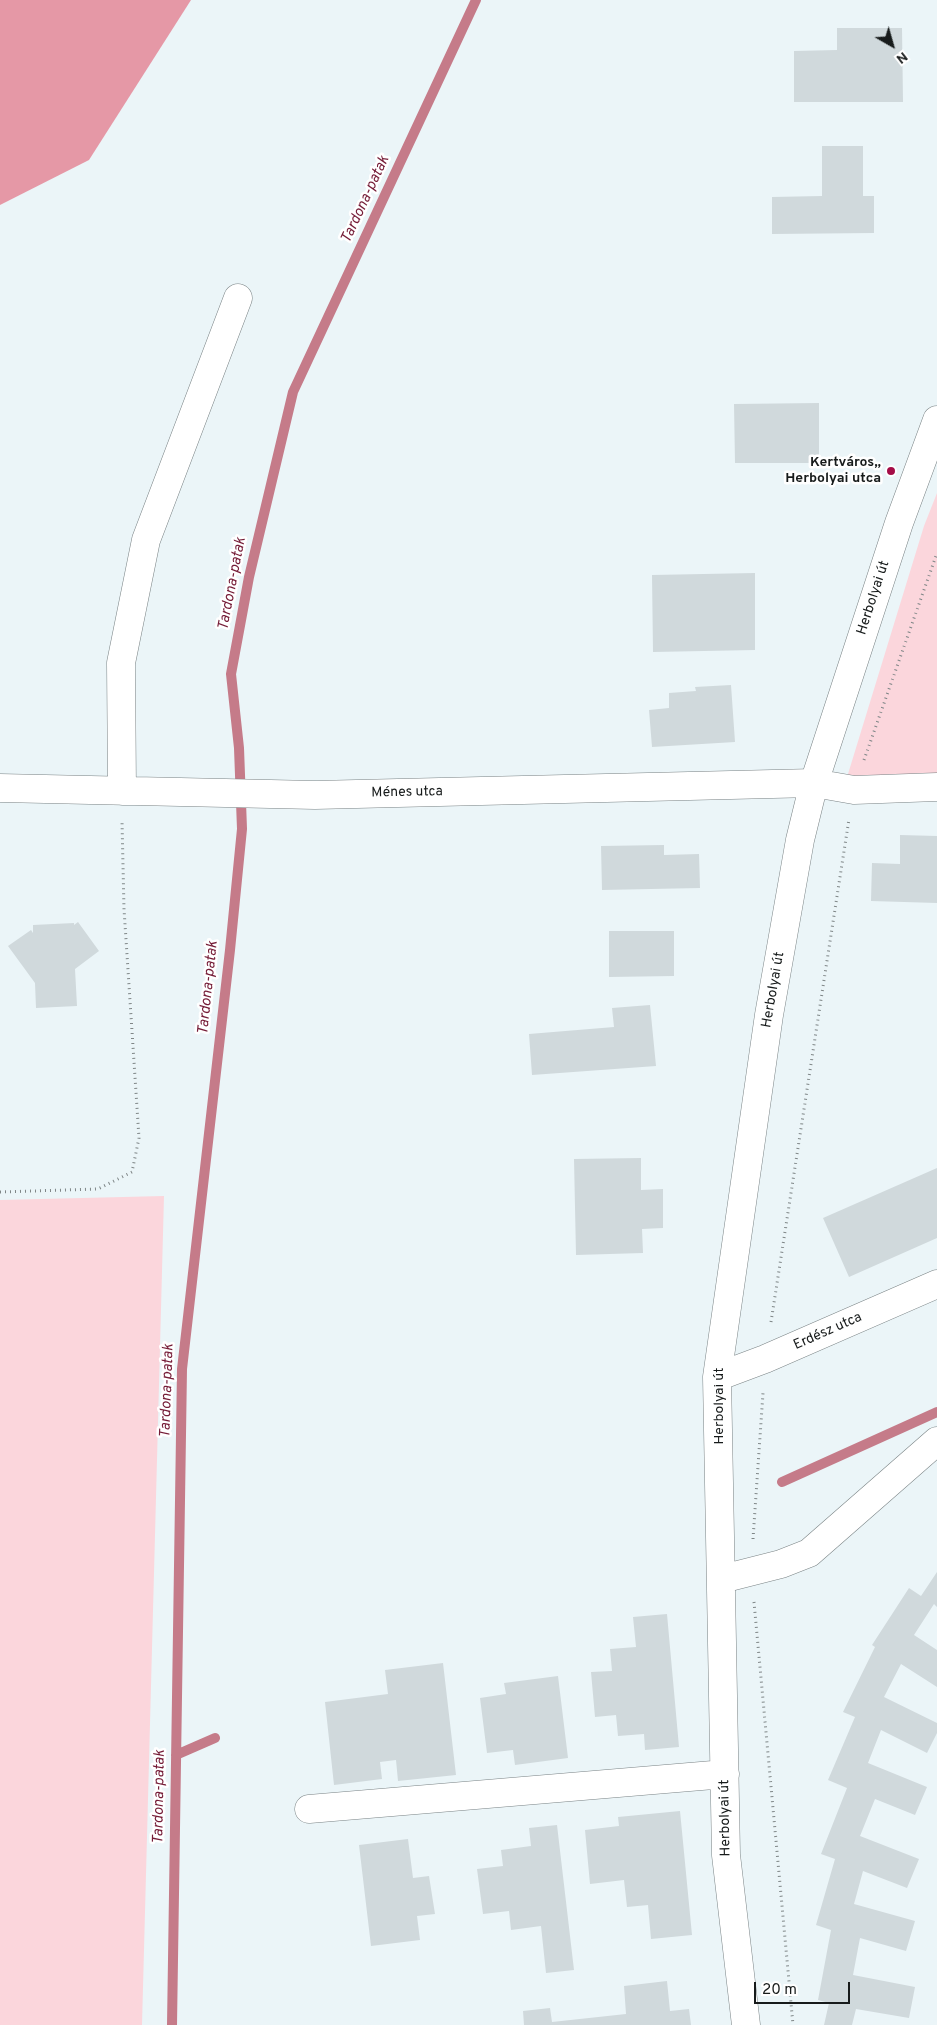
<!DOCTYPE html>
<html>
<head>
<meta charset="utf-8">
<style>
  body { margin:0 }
  #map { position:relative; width:937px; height:2025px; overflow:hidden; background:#ebf5f8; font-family:Overpass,sans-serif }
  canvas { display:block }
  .north { position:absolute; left:867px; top:20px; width:50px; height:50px; -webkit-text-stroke:4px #fff; paint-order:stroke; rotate:142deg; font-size:14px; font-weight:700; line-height:20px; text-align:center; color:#171b1b }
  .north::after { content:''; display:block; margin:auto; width:18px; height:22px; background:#171b1b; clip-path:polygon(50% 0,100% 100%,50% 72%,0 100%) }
  .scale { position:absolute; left:754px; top:1982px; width:96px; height:22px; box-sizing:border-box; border:2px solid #171b1b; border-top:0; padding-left:6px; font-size:15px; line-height:18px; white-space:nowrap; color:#171b1b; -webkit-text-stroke:4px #fff; paint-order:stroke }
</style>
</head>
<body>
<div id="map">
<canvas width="937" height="2025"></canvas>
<div class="north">N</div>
<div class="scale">20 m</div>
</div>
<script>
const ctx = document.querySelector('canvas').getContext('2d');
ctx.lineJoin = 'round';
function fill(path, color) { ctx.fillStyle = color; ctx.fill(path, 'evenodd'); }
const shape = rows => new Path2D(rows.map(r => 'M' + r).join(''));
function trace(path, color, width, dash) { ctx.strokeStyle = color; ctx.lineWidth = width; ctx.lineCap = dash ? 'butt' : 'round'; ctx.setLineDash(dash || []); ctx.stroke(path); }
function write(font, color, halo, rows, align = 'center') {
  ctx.font = font + ' Overpass,sans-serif'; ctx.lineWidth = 5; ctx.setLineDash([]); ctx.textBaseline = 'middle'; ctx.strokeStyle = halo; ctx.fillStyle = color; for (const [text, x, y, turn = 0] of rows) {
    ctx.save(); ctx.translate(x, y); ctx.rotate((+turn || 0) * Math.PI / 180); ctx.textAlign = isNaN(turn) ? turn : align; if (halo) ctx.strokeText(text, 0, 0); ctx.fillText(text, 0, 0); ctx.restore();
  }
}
const green = shape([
  [937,493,937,787,866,790,848,774,924,526],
  [164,1196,142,2025,0,2025,0,1200]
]);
const forest = shape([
  [0,0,191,0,89,160,0,205]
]);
const stream = shape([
  [782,1482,937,1412],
  [176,1755,215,1738],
  [172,2025,182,1369,230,950,242,829,239,748,231,674,249,577,293,392,476,0]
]);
const building = shape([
  [837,28,902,28,903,102,794,102,794,51,837,50],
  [822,146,863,146,863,196,874,196,874,233,772,234,772,197,822,196],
  [819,403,819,463,735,463,734,404],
  [755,573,755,650,653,652,652,575],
  [731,685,735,742,652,747,649,710,669,708,669,693,696,691,695,687],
  [900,835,937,836,937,903,871,901,872,863,900,864],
  [664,845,664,855,699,854,700,888,602,890,601,846],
  [78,922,99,951,75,969,77,1006,36,1008,35,983,8,946,31,930,33,933,33,925,74,923,74,925],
  [609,931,674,931,674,976,609,977],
  [650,1005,656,1066,532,1075,529,1034,614,1027,612,1008],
  [641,1158,641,1190,663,1189,663,1228,642,1229,643,1253,576,1255,574,1159],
  [937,1168,937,1238,849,1277,823,1218],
  [937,1572,937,1607,934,1604,914,1635,937,1650,937,1687,901,1664,884,1697,937,1723,937,1733,927,1753,881,1730,868,1763,927,1787,915,1815,875,1799,860,1836,919,1859,907,1888,863,1871,854,1904,915,1921,906,1951,860,1938,853,1975,915,1987,909,2018,856,2009,852,2025,824,2025,829,2003,818,2000,831,1930,816,1925,835,1859,821,1854,847,1788,828,1780,855,1717,843,1712,875,1647,872,1645,909,1588,921,1596],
  [667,1614,679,1747,645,1750,644,1734,618,1736,616,1715,595,1717,591,1672,612,1671,610,1649,636,1647,633,1617],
  [443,1663,456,1775,398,1781,396,1760,380,1762,382,1779,334,1785,325,1702,388,1694,385,1670],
  [558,1676,568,1758,515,1765,513,1750,487,1753,480,1698,506,1694,504,1683],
  [680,1811,692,1935,651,1939,648,1905,627,1907,624,1880,590,1884,585,1830,619,1826,618,1817],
  [557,1825,574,1970,546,1973,541,1926,511,1930,509,1911,483,1914,477,1869,503,1866,501,1850,531,1846,529,1828],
  [408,1839,413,1878,429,1876,435,1914,417,1916,420,1940,371,1946,359,1845],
  [667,1981,670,2011,689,2009,691,2025,524,2025,523,2011,550,2008,552,2022,626,2014,624,1986]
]);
const path = shape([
  [864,760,937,553],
  [0,1192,98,1189,132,1172,139,1138,124,909,122,821],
  [771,1322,849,819],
  [753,1539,763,1393],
  [754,1602,793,2025]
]);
const street = shape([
  [0,788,315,795,814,783,854,790,937,787],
  [122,791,121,663,146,540,238,298],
  [717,1377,765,1359,937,1284],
  [722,1579,781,1564,809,1553,937,1441],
  [309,1809,725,1774],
  [746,2025,726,1855,717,1377,769,1015,800,840,814,783,899,523,937,420]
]);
const markers = [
  [891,471,5,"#a40c47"]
];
const poiNames = [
  ["Kertváros,,",881,463],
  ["Herbolyai utca",881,479]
];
const streetNames = [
  ["Herbolyai út",874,598,-72],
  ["Ménes utca",407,793,-1],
  ["Herbolyai út",774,990,-80],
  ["Erdész utca",828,1332,-24],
  ["Herbolyai út",720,1406,-90],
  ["Herbolyai út",726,1818,-91]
];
const waterNames = [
  ["Tardona-patak",366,200,-65],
  ["Tardona-patak",233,584,-79],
  ["Tardona-patak",209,988,-84],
  ["Tardona-patak",168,1391,-88],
  ["Tardona-patak",160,1797,-89]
];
fill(green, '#fbd6dc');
fill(forest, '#e598a6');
trace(stream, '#c57b89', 10);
fill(building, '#d0d9dc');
trace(street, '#7a8385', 29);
trace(path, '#7f8687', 3, [1, 4]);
trace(street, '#fff', 28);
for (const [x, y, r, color] of markers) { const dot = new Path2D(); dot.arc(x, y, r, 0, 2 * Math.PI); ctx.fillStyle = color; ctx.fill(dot); trace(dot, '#fff', 2); }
write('bold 14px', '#171b1b', '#fff', poiNames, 'right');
write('14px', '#171b1b', '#fff', streetNames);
write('italic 15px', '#751c37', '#fff', waterNames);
</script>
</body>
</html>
